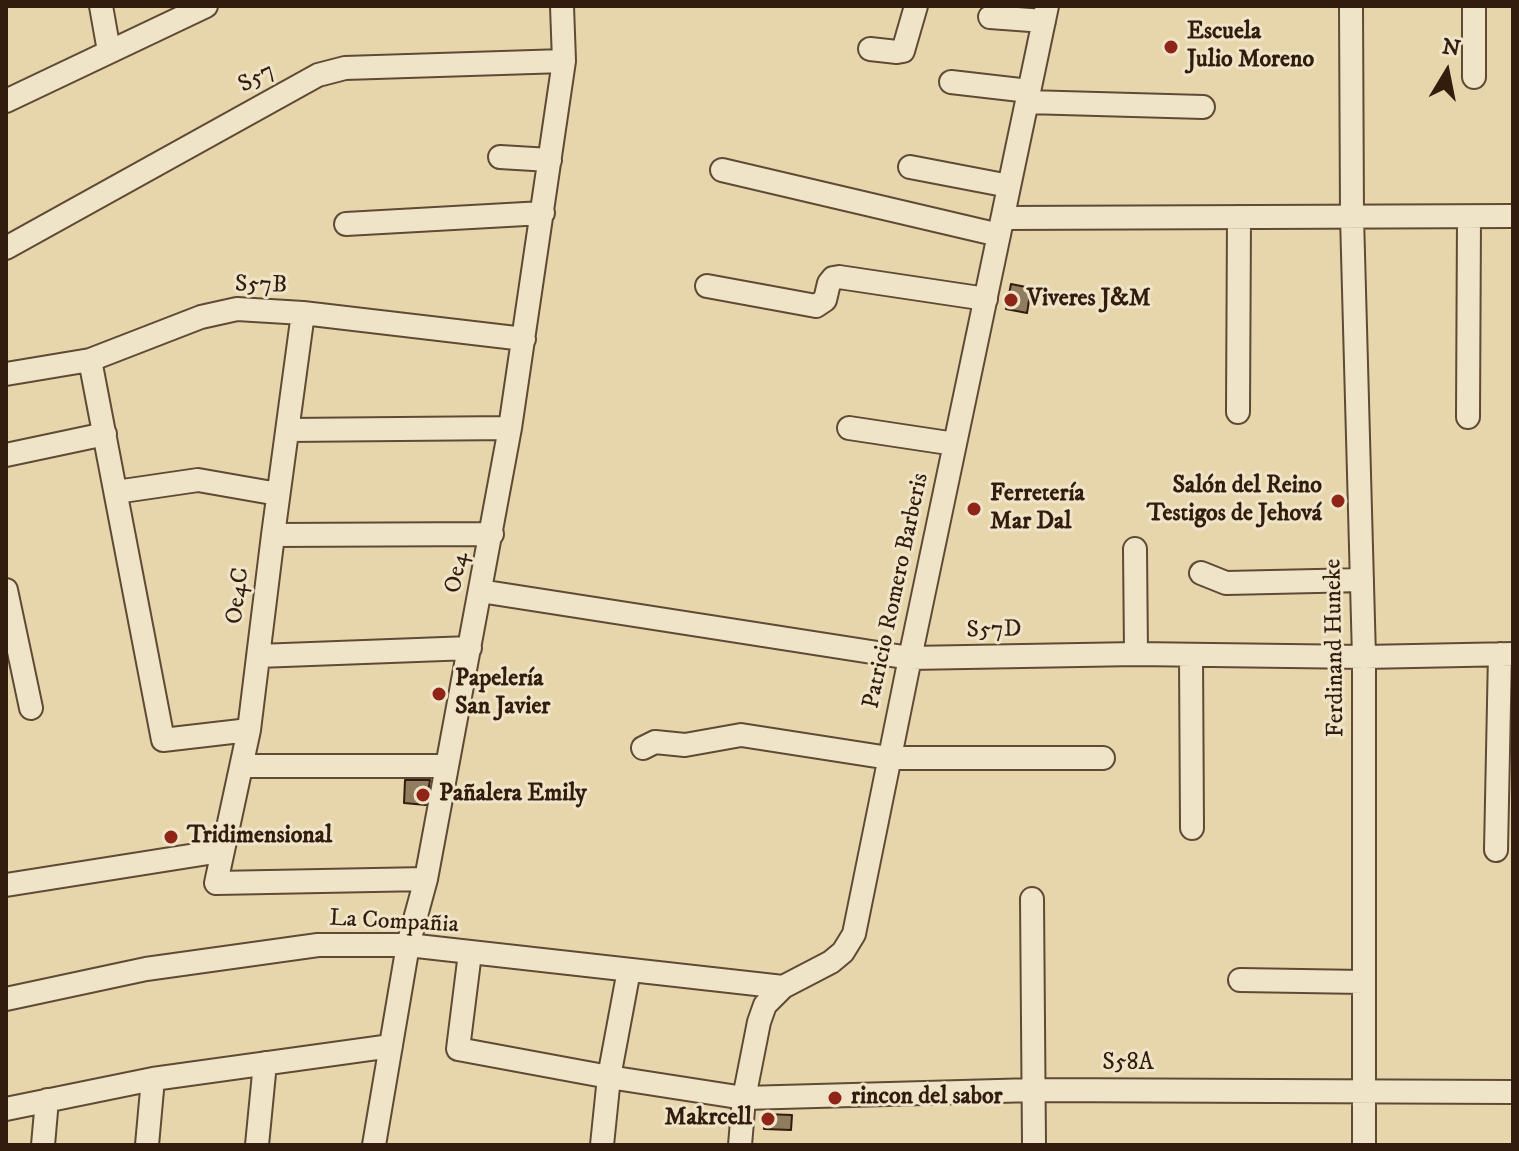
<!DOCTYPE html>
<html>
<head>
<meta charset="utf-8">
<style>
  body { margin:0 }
  #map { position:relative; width:1519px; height:1151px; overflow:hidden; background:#e7d6ab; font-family:"IM FELL DW Pica",serif }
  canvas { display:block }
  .frame { position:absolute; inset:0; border:8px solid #321c0e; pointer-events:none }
  .north { position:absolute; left:1407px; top:32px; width:80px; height:80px; -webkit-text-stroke:6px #efe4c8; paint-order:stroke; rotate:10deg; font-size:22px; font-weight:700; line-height:32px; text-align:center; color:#321c0e }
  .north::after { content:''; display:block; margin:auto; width:28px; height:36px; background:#321c0e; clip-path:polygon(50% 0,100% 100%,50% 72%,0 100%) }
</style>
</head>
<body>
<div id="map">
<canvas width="1519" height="1151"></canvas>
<div class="frame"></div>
<div class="north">N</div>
</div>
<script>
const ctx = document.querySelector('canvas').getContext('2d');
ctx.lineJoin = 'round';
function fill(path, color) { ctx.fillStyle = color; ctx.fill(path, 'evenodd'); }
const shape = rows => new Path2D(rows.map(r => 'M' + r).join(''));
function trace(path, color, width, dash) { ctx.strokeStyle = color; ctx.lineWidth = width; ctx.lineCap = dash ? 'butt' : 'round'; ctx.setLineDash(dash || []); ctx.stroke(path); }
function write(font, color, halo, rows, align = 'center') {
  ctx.font = font + ' "IM FELL DW Pica",serif'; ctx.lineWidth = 6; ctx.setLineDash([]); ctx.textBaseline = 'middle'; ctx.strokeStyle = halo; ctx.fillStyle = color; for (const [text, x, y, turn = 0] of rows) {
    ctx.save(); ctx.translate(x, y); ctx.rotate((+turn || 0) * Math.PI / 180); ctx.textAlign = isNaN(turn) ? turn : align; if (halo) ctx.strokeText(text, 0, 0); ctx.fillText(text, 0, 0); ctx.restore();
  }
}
const building = shape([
  [1011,284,1031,288,1027,313,1006,309,1011,284],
  [405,780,430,780,426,805,404,803,405,780],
  [765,1114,792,1115,791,1130,764,1129,765,1114]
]);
const minor = shape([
  [101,6,109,51],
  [1351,6,1352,217,1364,657,1364,1145],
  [1474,6,1474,77],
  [990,17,1044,21],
  [870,49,897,52,903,51,916,6],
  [951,82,1029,91],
  [6,101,206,6],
  [1027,102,1203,107],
  [500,157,550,160],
  [910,167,1009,186],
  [722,170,999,235],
  [1003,218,1513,216],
  [346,224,543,213],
  [6,248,318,75,345,68,564,61],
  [707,286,816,306,825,300,829,283,833,278,839,277,986,299],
  [303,313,273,535,249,730,216,883,426,879],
  [90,360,163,740,249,730],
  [6,374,90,360,201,317,237,309,303,313,524,339],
  [1238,412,1239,217],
  [1468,417,1469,217],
  [849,428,955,444],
  [288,430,510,428],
  [6,455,105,434],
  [116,492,198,480,278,494],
  [273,535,492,534],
  [1135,549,1136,654],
  [1201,573,1226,583,1362,580],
  [6,590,31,708],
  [480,591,910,658,1136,654,1364,657,1513,654],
  [1191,655,1192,828],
  [258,656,470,648],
  [643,748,655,742,685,745,741,735,889,758,1103,758],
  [242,766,447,766],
  [1496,850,1500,654],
  [6,885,221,851],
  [1032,899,1034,1145],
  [470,953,458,1049,609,1077,744,1098,1034,1090,1513,1092],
  [1240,980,1363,982],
  [6,999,146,969,318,945,408,945,783,987],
  [6,1109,153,1079,391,1046],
  [43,1145,47,1100],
  [147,1145,153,1079],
  [257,1145,265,1063],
  [374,1145,408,945,426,879,510,428,564,61,562,6],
  [602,1145,609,1077,629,970],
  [740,1145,744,1098,759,1022,765,1005,783,987,831,962,843,952,854,934,910,658,1047,6]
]);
const markers = [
  [1171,47,8,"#8f2418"],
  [1011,300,8,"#8f2418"],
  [1338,501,8,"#8f2418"],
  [974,509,8,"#8f2418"],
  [439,694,8,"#8f2418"],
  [423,795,8,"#8f2418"],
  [171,837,8,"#8f2418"],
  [835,1098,8,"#8f2418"],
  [768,1119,8,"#8f2418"]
];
const poiNames = [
  ["Escuela",1187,33],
  ["Julio Moreno",1187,61],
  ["Viveres J&M",1027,300],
  ["Salón del Reino",1322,487,"right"],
  ["Testigos de Jehová",1322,515,"right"],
  ["Ferretería",990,495],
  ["Mar Dal",990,523],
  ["Papelería",455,680],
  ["San Javier",455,708],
  ["Pañalera Emily",439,795],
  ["Tridimensional",187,837],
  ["rincon del sabor",851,1098],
  ["Makrcell",752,1119,"right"]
];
const streetNames = [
  ["S57",257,79,-29],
  ["S57B",261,286,1],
  ["Oe4",458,573,-79],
  ["Patricio Romero Barberis",897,591,-78],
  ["Oe4C",239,596,-83],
  ["S57D",994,631,-1],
  ["Ferdinand Huneke",1336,648,-91],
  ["La Compañia",394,923,3],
  ["S58A",1128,1064]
];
fill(building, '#907d60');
trace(building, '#321c0e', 2);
trace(minor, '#5f4a35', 26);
trace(minor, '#efe4c8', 22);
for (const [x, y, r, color] of markers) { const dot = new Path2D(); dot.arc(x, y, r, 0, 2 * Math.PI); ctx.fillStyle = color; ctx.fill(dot); trace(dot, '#efe4c8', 3); }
write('bold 24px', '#321c0e', '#efe4c8', poiNames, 'left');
write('24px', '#321c0e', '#efe4c8', streetNames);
</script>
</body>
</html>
